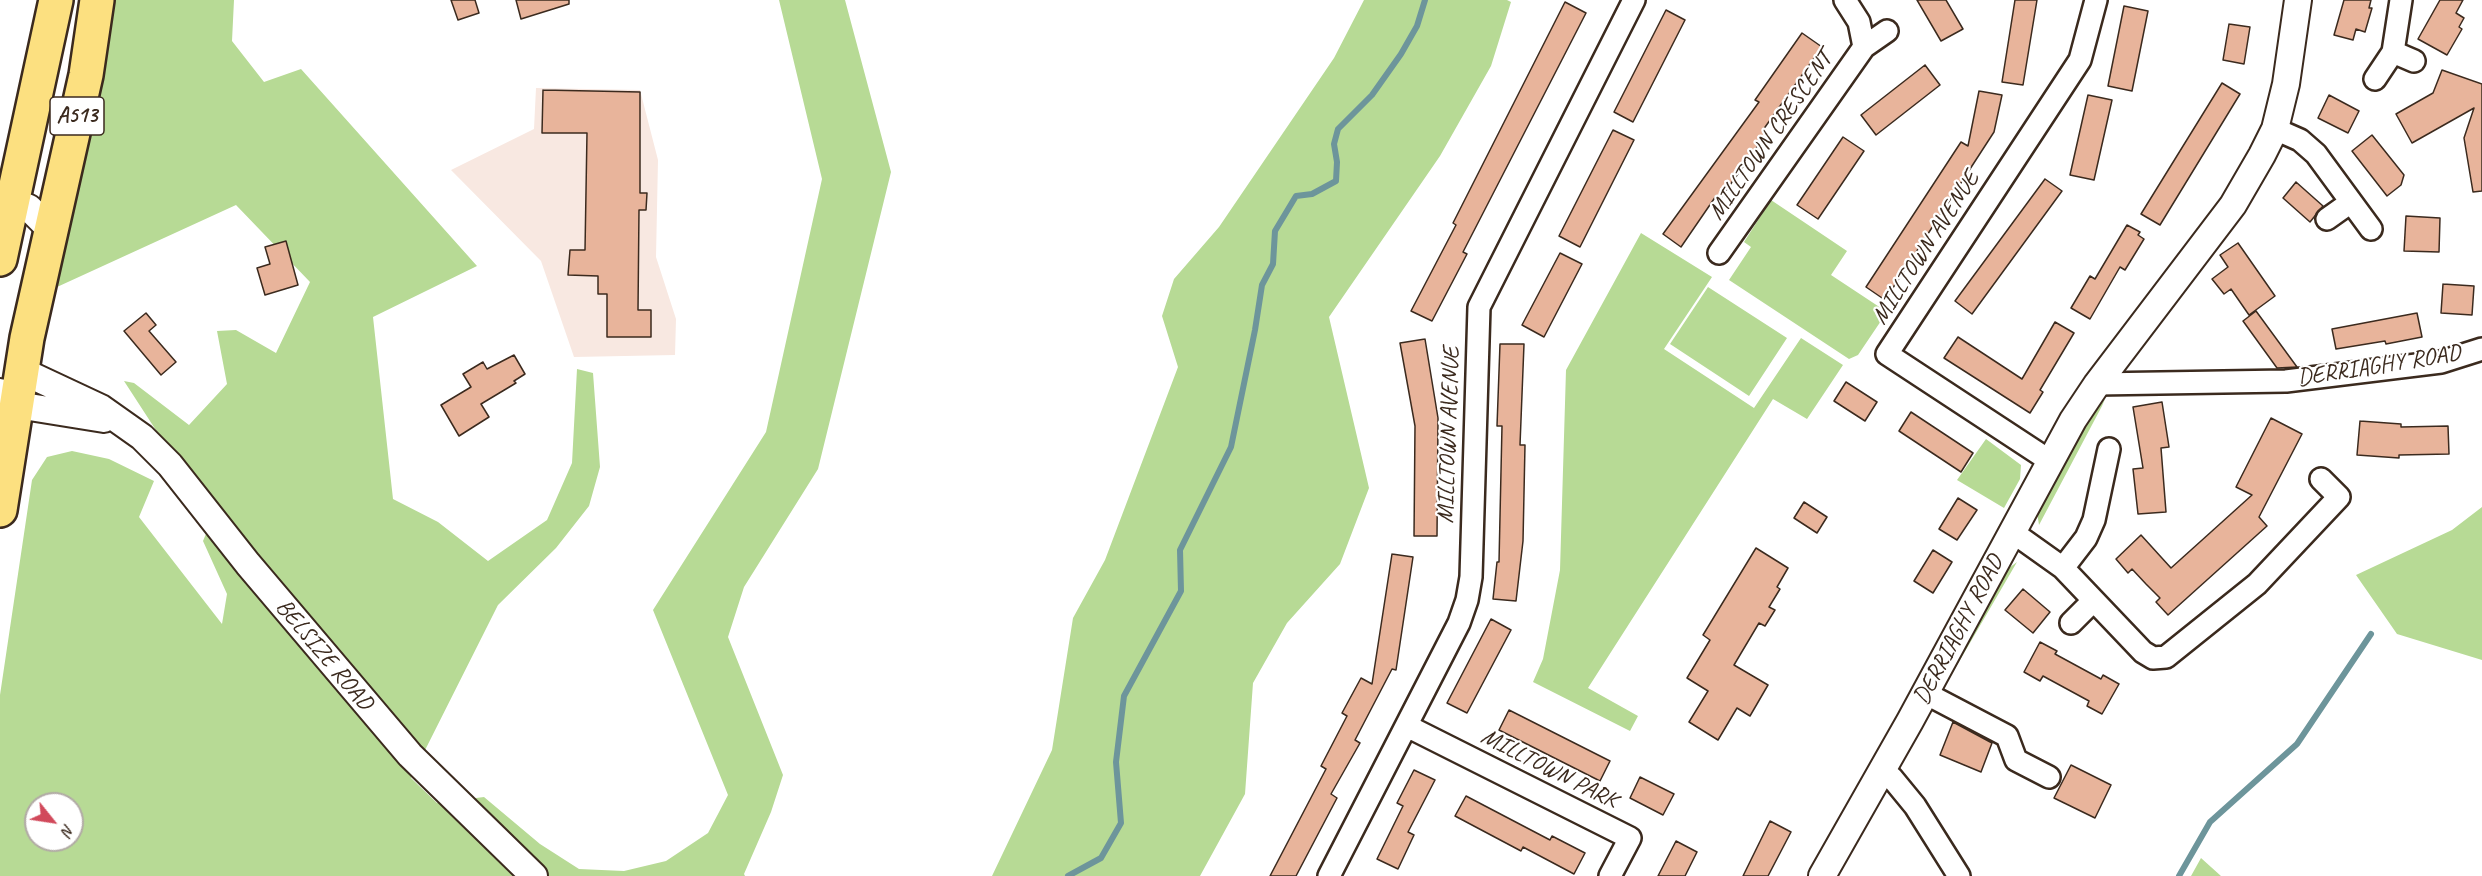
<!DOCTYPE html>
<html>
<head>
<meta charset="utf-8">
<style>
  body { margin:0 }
  #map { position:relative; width:2482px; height:876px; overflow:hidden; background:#fff; font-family:Caveat,sans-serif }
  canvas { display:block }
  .north { position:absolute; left:24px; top:792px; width:60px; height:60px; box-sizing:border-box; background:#fff; border:2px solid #b1aaa5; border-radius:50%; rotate:120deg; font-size:16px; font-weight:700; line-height:24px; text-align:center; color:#3b2a1e }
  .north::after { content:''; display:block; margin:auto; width:21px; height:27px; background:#d1495b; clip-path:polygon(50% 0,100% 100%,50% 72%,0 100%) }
</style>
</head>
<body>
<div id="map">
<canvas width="2482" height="876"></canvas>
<div class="north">N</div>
</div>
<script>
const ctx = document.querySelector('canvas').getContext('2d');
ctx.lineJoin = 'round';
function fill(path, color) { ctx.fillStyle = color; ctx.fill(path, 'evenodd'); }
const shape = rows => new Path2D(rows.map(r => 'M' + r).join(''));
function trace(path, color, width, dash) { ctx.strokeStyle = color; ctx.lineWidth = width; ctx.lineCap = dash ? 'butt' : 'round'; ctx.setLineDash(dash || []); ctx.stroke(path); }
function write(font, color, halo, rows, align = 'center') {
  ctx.font = font + ' Caveat,sans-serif'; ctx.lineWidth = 4.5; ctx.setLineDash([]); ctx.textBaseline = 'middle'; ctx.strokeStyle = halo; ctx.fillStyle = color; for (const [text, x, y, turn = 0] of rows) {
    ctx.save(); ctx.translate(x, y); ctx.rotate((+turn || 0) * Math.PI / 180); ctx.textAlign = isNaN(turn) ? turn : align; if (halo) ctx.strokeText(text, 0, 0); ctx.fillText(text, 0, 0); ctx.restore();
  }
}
const built = shape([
  [536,88,640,90,658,160,656,257,676,319,675,355,574,357,541,261,451,170,534,129]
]);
const green = shape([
  [113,0,234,0,232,41,264,82,301,69,477,266,373,317,393,499,438,522,488,561,547,520,572,463,577,369,593,373,600,467,589,506,556,548,498,605,411,778,437,803,484,797,540,844,579,869,624,871,666,861,708,833,728,795,653,610,766,432,822,179,779,0,845,0,891,172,818,469,744,587,728,637,783,775,771,812,744,874,745,876,0,876,0,695,32,480,47,457,72,451,109,459,154,481,139,517,222,624,227,594,203,541,215,512,163,441,124,381,134,383,189,425,227,384,217,331,236,330,276,353,310,282,236,205,57,287],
  [36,804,72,804,72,840,36,840],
  [1364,0,1507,0,1511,2,1491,66,1440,156,1329,317,1369,488,1340,564,1287,623,1253,683,1245,794,1200,876,992,876,1052,750,1073,618,1105,560,1178,367,1162,316,1174,279,1219,227,1334,58],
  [1771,200,1847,251,1831,275,1887,312,1858,355,1849,359,1729,280,1751,247,1744,242],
  [1641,233,1712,277,1664,349,1754,408,1801,338,1843,365,1807,419,1773,399,1588,688,1638,716,1630,731,1533,682,1543,659,1560,570,1566,370],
  [1708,287,1787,338,1749,396,1670,344],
  [2105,399,2102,406,2039,525,2037,512,2079,434],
  [1986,439,2021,465,2020,479,2004,508,1957,480],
  [2482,507,2482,660,2397,634,2356,575,2452,530],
  [2017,562,1949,679,1944,679,2005,571],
  [2201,858,2221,876,2191,876]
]);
const stream = shape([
  [1068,876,1101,858,1121,823,1116,762,1124,696,1181,591,1180,550,1231,447,1255,330,1262,285,1273,264,1275,231,1296,196,1312,194,1336,181,1337,162,1334,144,1338,129,1372,95,1401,54,1417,26,1425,0],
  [2179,876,2210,822,2297,744,2371,634]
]);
const building = shape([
  [451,0,475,0,479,13,458,20,451,0],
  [516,0,569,0,569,4,521,19,516,0],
  [1917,0,1946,0,1963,29,1941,41,1917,0],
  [2015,0,2037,0,2023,85,2002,82,2015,0],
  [2344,0,2371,0,2369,8,2372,8,2365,32,2356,29,2353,40,2334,35,2344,0],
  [2440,0,2463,0,2456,13,2464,18,2459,27,2462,29,2447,55,2418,39,2440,0],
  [1565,2,1586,13,1463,252,1467,254,1432,321,1411,311,1456,225,1453,223,1565,2],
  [2124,6,2148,11,2132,91,2108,86,2124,6],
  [1666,10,1685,20,1633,122,1614,112,1666,10],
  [2229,24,2250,27,2244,64,2223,60,2229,24],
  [1802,33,1822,47,1763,130,1767,133,1720,199,1716,196,1681,247,1663,234,1759,102,1755,100,1802,33],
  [1925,65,1940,85,1876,135,1861,115,1925,65],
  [2442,70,2482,84,2482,191,2473,192,2464,138,2474,108,2412,143,2396,114,2433,93,2442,70],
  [2222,83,2240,94,2160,225,2141,214,2222,83],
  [543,90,640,92,640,193,647,193,646,210,639,210,638,310,651,310,651,337,607,337,607,294,598,294,598,276,568,275,570,250,585,250,587,133,542,133,543,90],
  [1979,91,2002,95,1994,132,1885,300,1866,287,1961,142,1968,146,1979,91],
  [2088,95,2112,100,2094,180,2070,175,2088,95],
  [2329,95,2359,111,2348,133,2318,118,2329,95],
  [1613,130,1634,140,1580,247,1559,236,1613,130],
  [2372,135,2404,175,2401,185,2387,196,2352,151,2372,135],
  [1843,137,1864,151,1818,219,1797,205,1843,137],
  [2045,179,2062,191,1972,314,1955,301,2045,179],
  [2296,182,2323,206,2310,222,2283,198,2296,182],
  [2406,216,2440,218,2439,252,2404,251,2406,216],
  [2127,225,2140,232,2138,235,2144,239,2125,270,2120,267,2090,319,2071,308,2090,276,2095,279,2127,225],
  [286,241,298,285,265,295,257,268,270,264,265,247,286,241],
  [2238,243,2275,296,2249,315,2231,289,2224,294,2212,279,2228,267,2220,255,2238,243],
  [1560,253,1582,264,1544,337,1522,325,1560,253],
  [2443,284,2474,286,2472,315,2441,313,2443,284],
  [2256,311,2297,367,2277,368,2243,321,2256,311],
  [146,313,156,325,149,331,176,362,161,375,124,331,146,313],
  [2417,313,2422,337,2386,344,2385,341,2336,349,2332,329,2417,313],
  [2055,322,2074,333,2040,390,2043,392,2030,413,1944,358,1958,337,2022,379,2055,322],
  [1425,339,1438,418,1437,536,1414,536,1415,426,1400,343,1425,339],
  [1500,344,1524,344,1520,445,1525,445,1523,541,1516,601,1493,599,1497,562,1499,562,1502,426,1497,426,1500,344],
  [514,355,525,374,514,381,516,383,481,404,489,417,459,436,441,405,471,387,463,374,483,362,487,369,514,355],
  [1846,382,1877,402,1865,421,1834,401,1846,382],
  [2162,402,2169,447,2161,448,2166,512,2138,514,2133,469,2143,468,2133,407,2162,402],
  [1911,412,1973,453,1961,472,1899,431,1911,412],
  [2271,418,2302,434,2259,517,2267,526,2168,615,2156,602,2160,598,2146,584,2132,569,2128,573,2116,559,2141,535,2171,568,2201,541,2252,495,2236,487,2271,418],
  [2360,421,2401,424,2401,427,2448,426,2449,454,2399,455,2399,458,2357,455,2360,421],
  [1958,498,1977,510,1957,540,1939,529,1958,498],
  [1804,502,1827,517,1817,533,1794,518,1804,502],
  [1756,548,1788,568,1777,587,1780,589,1769,607,1775,610,1765,626,1759,623,1734,665,1768,685,1750,716,1737,708,1718,740,1689,722,1708,691,1687,678,1710,640,1703,635,1756,548],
  [1933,550,1952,562,1933,593,1914,581,1933,550],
  [1392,554,1413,557,1396,670,1392,669,1355,740,1360,743,1331,794,1337,798,1296,876,1270,876,1326,769,1321,766,1347,716,1342,713,1361,678,1372,684,1392,554],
  [2023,589,2050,612,2033,633,2005,610,2023,589],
  [1491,619,1511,630,1467,713,1447,703,1491,619],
  [2040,642,2057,651,2055,654,2101,679,2103,675,2119,684,2102,714,2087,706,2089,701,2043,676,2040,681,2024,672,2040,642],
  [1509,710,1610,761,1600,781,1499,730,1509,710],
  [1953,722,1992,743,1981,772,1940,755,1953,722],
  [2071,765,2111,785,2095,818,2054,798,2071,765],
  [1414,770,1435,780,1408,832,1414,835,1398,869,1377,859,1403,806,1397,803,1414,770],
  [1640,777,1674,794,1663,815,1630,798,1640,777],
  [1466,796,1550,840,1552,836,1585,853,1574,874,1523,847,1521,851,1455,816,1466,796],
  [1770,821,1791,832,1768,876,1743,876,1770,821],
  [1676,841,1697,852,1685,876,1658,876,1676,841]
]);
const minor = shape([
  [1864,47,1887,31],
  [2393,52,2414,61],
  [2375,79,2393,52,2401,0],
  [2275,129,2300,140,2316,154,2371,229],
  [2327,219,2351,202],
  [1719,253,1864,47,1859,22,1845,0],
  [2097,384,2286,381,2441,362,2482,349],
  [2050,461,1887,354,2080,60,2096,0],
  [2011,531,2063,568,2143,652,2153,658,2166,657,2257,584,2339,497,2321,479],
  [2063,568,2086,538,2094,520,2109,449],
  [2071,623,2093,601],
  [1925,693,2007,736,2016,760,2049,777],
  [1407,726,1630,838,1610,876],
  [1882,770,1892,778,1915,806,1959,876],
  [1329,876,1459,623,1467,600,1471,577,1479,307,1634,0]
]);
const tertiary = shape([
  [0,197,29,208,52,231],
  [22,371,101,408,142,437,170,465,248,564,410,755,534,876],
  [0,392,17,405,104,419],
  [1822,876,1910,721,2073,420,2097,384,2233,205,2262,155,2275,129,2286,84,2298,0]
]);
const primary = shape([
  [0,259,56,0],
  [0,510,27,338,86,75,97,0]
]);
const shields = [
  [77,116,54]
];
const shieldNames = [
  ["A513",77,116]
];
const streetNames = [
  ["MILLTOWN CRESCENT",1771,136,-55],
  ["MILLTOWN AVENUE",1926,248,-57],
  ["DERRIAGHY ROAD",2379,366,-9],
  ["MILLTOWN AVENUE",1449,435,-88],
  ["DERRIAGHY ROAD",1959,630,-62],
  ["BELSIZE ROAD",324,655,50],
  ["MILLTOWN PARK",1549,769,27]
];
fill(built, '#f8e8e1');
fill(green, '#b7da95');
trace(stream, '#6d959b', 6);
fill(building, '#e8b49b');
trace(building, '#3b2a1e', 1.5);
trace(minor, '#3b2a1e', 26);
trace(tertiary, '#3b2a1e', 30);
trace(primary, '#3b2a1e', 38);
trace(minor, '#fff', 21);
trace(tertiary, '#fff', 26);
trace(primary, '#fce080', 33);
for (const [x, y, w] of shields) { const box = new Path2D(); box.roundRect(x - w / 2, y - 19, w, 38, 4.5); ctx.fillStyle = '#fff'; ctx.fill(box); trace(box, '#3b2a1e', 1.5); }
write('bold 22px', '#3b2a1e', null, shieldNames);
write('24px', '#3b2a1e', '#fff', streetNames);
</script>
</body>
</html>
